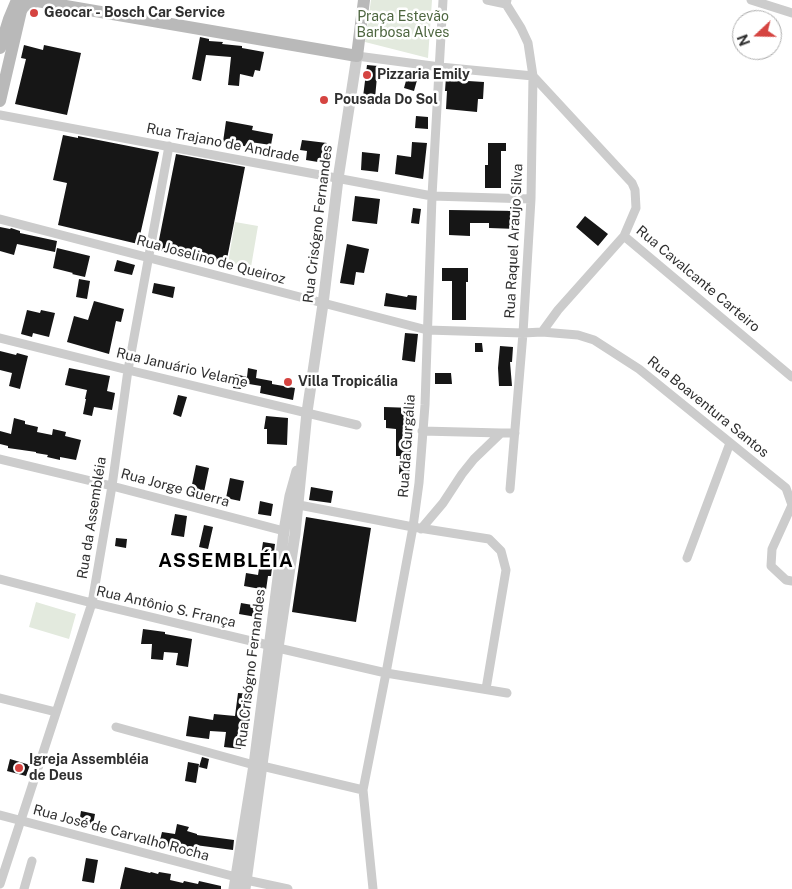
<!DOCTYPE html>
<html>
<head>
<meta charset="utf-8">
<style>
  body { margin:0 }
  #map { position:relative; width:792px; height:889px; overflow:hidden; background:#fff; font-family:"Public Sans",sans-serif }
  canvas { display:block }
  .north { position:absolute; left:732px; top:10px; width:50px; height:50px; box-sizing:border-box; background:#fff; border:1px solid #acacac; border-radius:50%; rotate:249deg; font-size:14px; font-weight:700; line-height:20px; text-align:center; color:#2f2f2f }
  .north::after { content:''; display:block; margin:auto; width:18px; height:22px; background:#d54441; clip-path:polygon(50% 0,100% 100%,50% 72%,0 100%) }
</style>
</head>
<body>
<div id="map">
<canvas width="792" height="889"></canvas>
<div class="north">N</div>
</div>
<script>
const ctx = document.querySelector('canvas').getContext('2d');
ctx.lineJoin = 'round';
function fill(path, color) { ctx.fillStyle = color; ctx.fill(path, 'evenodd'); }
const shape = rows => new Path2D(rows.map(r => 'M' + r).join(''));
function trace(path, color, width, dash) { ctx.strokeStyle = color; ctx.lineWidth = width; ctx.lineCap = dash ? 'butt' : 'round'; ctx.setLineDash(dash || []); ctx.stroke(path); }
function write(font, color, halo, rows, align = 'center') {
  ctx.font = font + ' "Public Sans",sans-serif'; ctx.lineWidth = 5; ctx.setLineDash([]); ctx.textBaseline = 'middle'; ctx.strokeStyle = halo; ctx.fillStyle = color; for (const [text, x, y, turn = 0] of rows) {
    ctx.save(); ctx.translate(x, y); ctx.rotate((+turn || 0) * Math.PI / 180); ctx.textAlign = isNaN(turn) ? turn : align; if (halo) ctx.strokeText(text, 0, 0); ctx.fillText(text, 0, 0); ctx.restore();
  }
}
const green = shape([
  [371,0,432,0,428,58,365,42],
  [235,222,258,226,251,267,228,263],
  [36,602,76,614,69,639,29,627]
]);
const building = shape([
  [200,37,209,39,209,41,223,42,222,44,242,46,242,48,264,52,260,71,255,70,253,77,240,74,239,86,228,85,231,57,206,55,201,81,192,79],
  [24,45,43,50,44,45,81,53,67,115,15,104,26,59,21,58],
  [367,65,378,66,375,98,363,97],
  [409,70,419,73,414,91,404,88],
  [446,77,468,78,468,81,484,82,483,99,478,99,477,112,446,109,447,91,445,91],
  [416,116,428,117,428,129,415,128],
  [226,121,253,126,252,130,273,134,271,145,250,142,249,147,223,142],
  [63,135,78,138,78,136,159,152,138,244,58,225,67,183,53,180],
  [302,140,327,143,324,163,306,160,307,151,300,150],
  [412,142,427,143,423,179,395,174,397,155,411,157],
  [488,143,506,143,506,151,501,151,501,188,485,188,485,165,488,165],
  [362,152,380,154,378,172,361,170],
  [176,154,245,167,226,264,157,250],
  [355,196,380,199,377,224,352,221],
  [413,208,421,209,419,224,411,223],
  [449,210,518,211,517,229,489,228,489,223,470,223,470,236,449,235],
  [585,216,608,234,598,246,576,227],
  [0,227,10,229,11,228,20,231,20,233,57,241,55,252,17,244,14,255,0,251],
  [347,244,369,249,364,273,356,272,354,285,340,283],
  [57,248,90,256,85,277,72,274,73,273,53,268],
  [117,260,135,265,132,275,114,271],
  [442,268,468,268,468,282,466,282,466,320,452,320,452,281,442,281],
  [79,279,90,281,87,299,76,297],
  [154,283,175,287,173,298,152,293],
  [386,293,407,297,408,295,417,296,416,310,384,306],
  [94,301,124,309,121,322,116,321,109,354,67,342,74,316,88,320],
  [27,310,40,313,41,310,55,313,49,337,33,333,32,337,21,334],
  [405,333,418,334,415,362,402,360],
  [475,343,482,343,483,352,475,352],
  [500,346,513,347,512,362,510,362,512,386,499,386,498,368],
  [0,351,16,355,17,353,28,356,20,389,9,386,12,373,0,370],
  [69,368,110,376,107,391,115,393,112,410,94,407,92,416,83,414,86,399,85,399,87,390,65,385],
  [248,368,257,370,256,378,272,381,272,384,295,388,293,400,260,393,261,386,243,383,241,389,233,388,235,374,247,377],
  [435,373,451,373,452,384,435,384],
  [178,395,187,397,181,417,173,414],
  [384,407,413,408,413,436,411,436,411,456,409,475,399,474,400,456,396,456,396,429,386,428,386,420,384,420],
  [266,416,288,418,287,445,267,444,267,429,264,429],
  [14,418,25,421,25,424,38,427,37,432,52,435,53,429,66,432,65,436,81,440,76,460,60,457,60,460,47,457,48,455,36,453,36,452,8,448,8,446,0,444,0,431,11,434],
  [196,465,209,468,203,497,190,494],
  [230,478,244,481,240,501,226,498],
  [311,487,333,491,331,503,309,500],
  [260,501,273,504,271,516,258,514],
  [175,514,187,516,184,537,171,535],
  [306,517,371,528,356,622,292,612],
  [204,525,213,527,208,549,199,547],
  [116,538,127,539,126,548,115,546],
  [263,542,275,544,271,576,268,576,266,590,244,586,246,573,258,575],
  [241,603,264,607,262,618,239,614],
  [143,629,165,632,165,634,192,639,188,667,176,665,178,653,164,652,163,660,151,659,152,644,141,644],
  [238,693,253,694,248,732,243,731,241,749,224,747,226,732,210,731,209,739,186,736,189,716,213,720,214,714,235,716],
  [202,757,209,759,207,769,199,767],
  [10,759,30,765,26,776,7,771],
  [188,762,199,764,196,783,185,781],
  [81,811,95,814,93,825,79,823],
  [177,824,189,827,187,831,197,834,197,835,234,840,233,850,195,845,193,854,159,844,162,832,175,834],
  [86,858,98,860,94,883,82,881],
  [125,867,150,873,151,872,158,874,159,872,171,874,170,880,183,883,184,881,198,884,199,881,221,886,221,889,120,889]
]);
const minor = shape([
  [487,0,506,4],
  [507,0,506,4,521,28,528,43,533,76,531,199,523,333,510,489],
  [751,0,792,13],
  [357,56,440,67,533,76,632,183,635,190,636,208,624,236,558,310,542,332],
  [0,115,432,196,531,199],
  [0,219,427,330,523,333,542,332,578,335,594,340,639,369,786,488,792,505,772,549,771,566,786,580,792,581],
  [624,236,792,377],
  [0,338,128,370,357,425],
  [422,431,501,433],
  [0,459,112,486,284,531],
  [299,505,413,527,489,539,501,551,506,570,486,689],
  [421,529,443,503,462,474,474,459,501,433,515,433],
  [687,558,730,443],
  [0,579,92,603,268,645],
  [278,648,386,673,507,693],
  [0,698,56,712],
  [116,727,254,765],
  [262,766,363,790],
  [0,815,236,877],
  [246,880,288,889],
  [0,884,92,603,112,486,128,370,169,146],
  [24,889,32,861],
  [373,889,363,790,386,673,413,527,419,483,425,405,432,196,443,0]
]);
const tertiary = shape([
  [234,889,254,765,284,531,290,496,297,471],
  [245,889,278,648,295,534,307,412,323,304,338,179,357,56]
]);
const secondary = shape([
  [0,48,9,19,17,0],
  [0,101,21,11,23,7,28,4,37,1,357,56,364,0]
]);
const markers = [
  [34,13,5,"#d54441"],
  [367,75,5,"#d54441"],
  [324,100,5,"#d54441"],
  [288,382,5,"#d54441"],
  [19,768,5,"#d54441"]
];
const poiNames = [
  ["Geocar - Bosch Car Service",44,13],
  ["Pizzaria Emily",377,75],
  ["Pousada Do Sol",334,100],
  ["Villa Tropicália",298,382],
  ["Igreja Assembléia",29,760],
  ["de Deus",29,776]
];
const parkNames = [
  ["Praça Estevão",403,17],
  ["Barbosa Alves",403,33]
];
const streetNames = [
  ["Rua Trajano de Andrade",223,143,11],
  ["Rua Crisógno Fernandes",318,224,-83],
  ["Rua Raquel Araujo Silva",514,241,-87],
  ["Rua Joselino de Queiroz",211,260,15],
  ["Rua Cavalcante Carteiro",698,279,40],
  ["Rua Januário Velame",182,368,13],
  ["Rua Boaventura Santos",708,407,39],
  ["Rua da Gurgália",407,446,-86],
  ["Rua Jorge Guerra",175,488,15],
  ["Rua da Assembléia",92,518,-81],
  ["Rua Antônio S. França",166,607,13],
  ["Rua Crisógno Fernandes",251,668,-83],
  ["Rua José de Carvalho Rocha",121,833,15]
];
const districtNames = [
  ["ASSEMBLÉIA",226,561]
];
fill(green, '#e3eade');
fill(building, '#161616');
trace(minor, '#ccc', 9);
trace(tertiary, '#ccc', 11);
trace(secondary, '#b9b9b9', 12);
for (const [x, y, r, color] of markers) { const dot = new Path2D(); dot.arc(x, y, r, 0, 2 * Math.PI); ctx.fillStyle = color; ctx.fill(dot); trace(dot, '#fff', 2); }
write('bold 14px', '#2f2f2f', '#fff', poiNames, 'left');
write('14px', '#4e6640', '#fff', parkNames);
write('14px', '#2f2f2f', '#fff', streetNames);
ctx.letterSpacing = '1px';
write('bold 19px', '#000', '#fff', districtNames);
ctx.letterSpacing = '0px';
</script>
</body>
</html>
